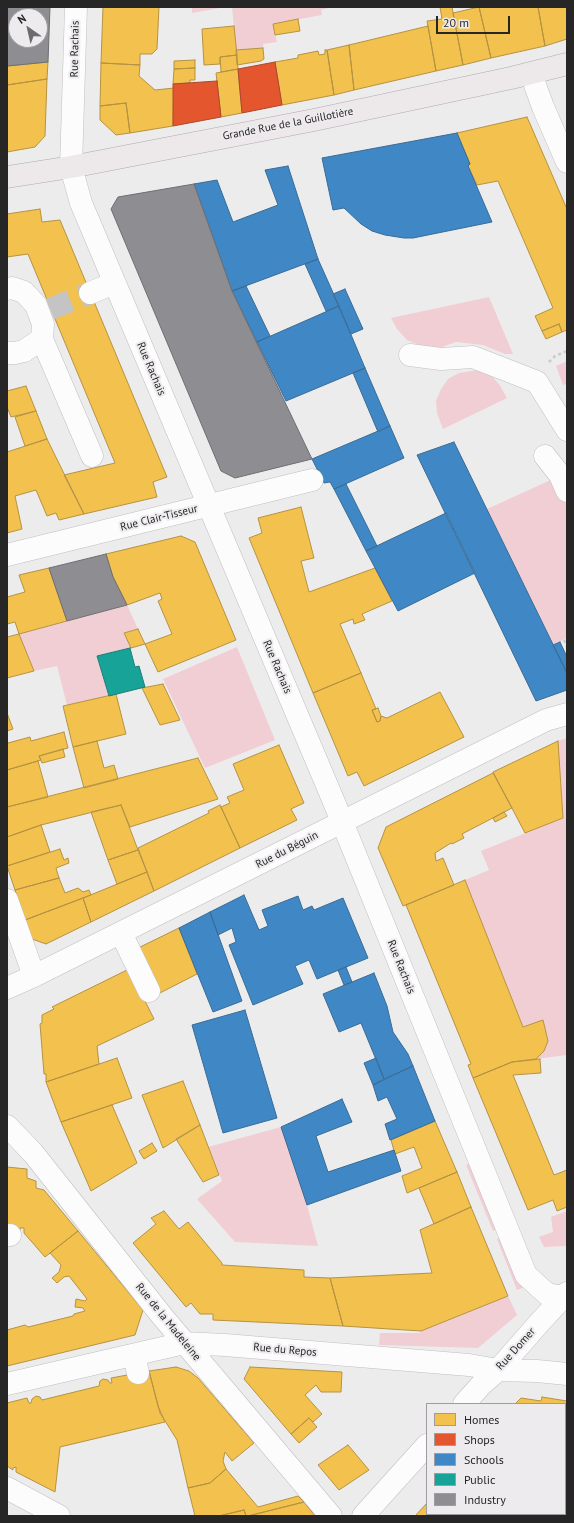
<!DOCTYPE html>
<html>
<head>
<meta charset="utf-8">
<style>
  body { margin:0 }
  #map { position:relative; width:574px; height:1523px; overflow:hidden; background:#edeced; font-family:"PT Sans",sans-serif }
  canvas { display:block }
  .frame { position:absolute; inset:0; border:8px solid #272627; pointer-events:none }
  .legend { position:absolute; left:426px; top:1403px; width:140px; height:112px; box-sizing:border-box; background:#edebee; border:1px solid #9e9c9e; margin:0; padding:5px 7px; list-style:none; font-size:12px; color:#272627 }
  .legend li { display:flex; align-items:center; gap:8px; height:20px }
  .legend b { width:20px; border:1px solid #9e9c9e }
  .north { position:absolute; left:8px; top:8px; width:40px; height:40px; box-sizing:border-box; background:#edebee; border:1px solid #9e9c9e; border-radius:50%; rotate:326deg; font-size:11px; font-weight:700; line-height:16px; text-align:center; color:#272627 }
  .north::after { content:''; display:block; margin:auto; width:14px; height:18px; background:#6c6b6c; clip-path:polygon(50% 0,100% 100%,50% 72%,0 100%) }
  .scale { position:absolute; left:436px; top:16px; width:74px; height:18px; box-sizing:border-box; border:2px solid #272627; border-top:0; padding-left:5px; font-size:12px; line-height:14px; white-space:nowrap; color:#272627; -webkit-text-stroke:3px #edebee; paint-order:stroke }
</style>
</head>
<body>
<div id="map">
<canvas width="574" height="1523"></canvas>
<div class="frame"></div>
<ul class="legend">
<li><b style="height:11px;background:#f2c14e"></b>Homes</li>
<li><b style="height:11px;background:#e4572e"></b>Shops</li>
<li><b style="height:11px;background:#3f88c5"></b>Schools</li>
<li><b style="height:11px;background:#17a398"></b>Public</li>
<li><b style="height:11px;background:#8d8d92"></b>Industry</li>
</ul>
<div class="north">N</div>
<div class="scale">20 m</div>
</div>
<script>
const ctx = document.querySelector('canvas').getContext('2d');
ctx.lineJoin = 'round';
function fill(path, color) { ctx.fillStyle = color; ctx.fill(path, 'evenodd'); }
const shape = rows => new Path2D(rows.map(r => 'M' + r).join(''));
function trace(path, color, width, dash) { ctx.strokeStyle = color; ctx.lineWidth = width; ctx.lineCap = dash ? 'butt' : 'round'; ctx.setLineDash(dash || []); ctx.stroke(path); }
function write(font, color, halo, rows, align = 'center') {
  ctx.font = font + ' "PT Sans",sans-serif'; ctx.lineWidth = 4; ctx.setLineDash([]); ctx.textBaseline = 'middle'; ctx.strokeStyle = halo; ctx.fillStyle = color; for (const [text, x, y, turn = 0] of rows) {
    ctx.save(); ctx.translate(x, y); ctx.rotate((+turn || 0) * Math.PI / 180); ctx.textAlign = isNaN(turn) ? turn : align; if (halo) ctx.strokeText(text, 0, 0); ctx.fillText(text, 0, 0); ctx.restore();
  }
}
const green = shape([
  [192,7,226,7,192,13],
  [232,7,333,7,321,10,322,15,273,24,277,42,263,44,263,48,236,50],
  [489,297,513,354,505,354,483,345,456,342,439,348,428,349,407,340,397,329,391,318],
  [567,361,567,384,563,385,556,366],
  [478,370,487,371,499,384,507,398,443,429,437,413,436,401,441,389,448,379,459,373],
  [555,478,567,506,567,638,553,645,487,509],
  [127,605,138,629,124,633,131,648,97,657,109,696,67,705,57,666,34,671,19,634],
  [237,647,275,740,205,768,163,679],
  [567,738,567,1055,536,1059,544,1051,548,1041,543,1021,523,1027,465,880,489,870,481,851,563,818,558,741],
  [281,1127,307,1205,318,1246,235,1242,197,1199,222,1181,208,1147],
  [473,1162,500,1228,493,1231,466,1165],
  [567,1211,567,1246,544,1247,539,1237,553,1232,551,1217],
  [503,1236,525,1287,517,1290,497,1239],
  [508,1296,517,1315,478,1348,379,1345,380,1333,420,1333,421,1331]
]);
const homes = shape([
  [103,7,159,7,157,49,152,54,140,54,140,65,101,63,103,7],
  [440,7,452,7,463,65,436,71,427,21,442,19,440,7],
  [479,7,491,58,463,65,453,13,479,7],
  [479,7,538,7,545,46,491,58,479,7],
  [538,7,567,7,567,39,545,46,538,7],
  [298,19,300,31,275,35,273,24,298,19],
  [234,26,237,55,220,57,220,64,204,65,202,29,234,26],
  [428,26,436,71,354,90,349,45,428,26],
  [349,45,354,90,334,95,327,50,349,45],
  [263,48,264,59,261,61,237,65,236,50,263,48],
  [325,50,327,50,334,95,282,105,275,62,298,58,298,55,318,51,319,55,325,54,325,50],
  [237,55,238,69,221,72,220,57,237,55],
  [195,60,195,68,174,69,174,61,195,60],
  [48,62,47,79,7,85,7,66,48,62],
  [101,63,140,65,139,76,155,90,174,88,173,126,130,133,126,103,100,106,101,63],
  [195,68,195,80,190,80,190,83,173,84,174,69,195,68],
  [238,69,242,113,221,117,216,73,238,69],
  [47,79,45,136,35,147,7,152,7,85,47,79],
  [126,103,130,133,116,135,100,120,100,106,126,103],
  [527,117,567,209,567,330,562,332,559,324,542,331,535,316,553,308,498,181,477,185,468,166,470,164,457,133,527,117],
  [40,209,42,222,60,220,167,477,153,482,157,497,84,514,64,475,115,463,28,254,7,257,7,214,40,209],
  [559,324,562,332,546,339,542,331,559,324],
  [26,386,36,411,11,417,7,407,7,391,26,386],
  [36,411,47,439,25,446,15,417,36,411],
  [47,439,84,514,59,520,56,513,47,516,36,490,15,496,22,529,7,533,7,452,47,439],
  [301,507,314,558,301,561,309,592,375,568,392,601,362,614,365,620,354,624,353,619,340,624,361,673,313,693,249,538,262,533,258,518,301,507],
  [181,536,195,542,236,640,158,672,145,644,172,634,158,601,162,599,160,593,127,605,113,577,106,554,181,536],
  [49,568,67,621,19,634,15,622,7,624,7,597,25,592,19,575,49,568],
  [138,629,145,644,131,648,124,633,138,629],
  [19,634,34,671,7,678,7,637,19,634],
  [361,673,376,709,372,710,377,722,380,721,381,716,387,718,440,692,464,737,364,786,357,772,348,776,313,693,361,673],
  [163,684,180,720,160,725,142,688,163,684],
  [116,694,126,734,73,747,63,706,116,694],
  [378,708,381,716,380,721,377,722,372,710,378,708],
  [7,713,13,729,7,731,7,713],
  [64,732,68,748,39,756,41,760,7,770,7,740,8,743,30,737,31,741,64,732],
  [97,741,104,768,114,765,118,779,84,788,73,747,97,741],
  [558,741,563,818,525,833,493,772,558,741],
  [279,745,304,803,291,809,297,820,240,848,221,807,230,803,227,797,244,790,233,764,279,745],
  [63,749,65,757,42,763,39,756,63,749],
  [198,758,218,799,130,827,121,805,41,825,7,837,7,807,198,758],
  [38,761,48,797,7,807,7,770,38,761],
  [493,773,512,808,462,834,464,838,452,844,451,843,435,853,436,861,443,858,454,885,403,906,378,848,386,827,493,773],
  [121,805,138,850,108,860,91,812,121,805],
  [220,805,240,848,154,891,138,848,209,813,208,811,220,805],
  [504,812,507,816,495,822,493,818,504,812],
  [41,825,50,852,7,866,7,837,41,825],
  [60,849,64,860,68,858,69,863,56,868,59,878,15,890,7,866,60,849],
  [138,850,147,872,117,884,108,860,138,850],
  [147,872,154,891,91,922,83,898,147,872],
  [59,878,65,893,78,888,83,892,89,890,91,895,25,920,15,890,59,878],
  [465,880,523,1027,543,1020,548,1041,544,1051,536,1059,512,1062,473,1078,468,1065,471,1064,406,905,465,880],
  [83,898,91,922,46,944,32,939,25,920,83,898],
  [179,928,197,974,158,994,136,949,179,928],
  [129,969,154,1019,97,1046,99,1064,46,1082,46,1074,44,1074,40,1024,42,1023,42,1015,54,1009,52,1007,129,969],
  [117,1058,132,1098,61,1122,46,1082,117,1058],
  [540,1059,541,1073,513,1075,554,1175,567,1170,567,1207,557,1211,553,1200,528,1210,473,1078,512,1062,540,1059],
  [183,1081,200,1125,163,1148,142,1095,183,1081],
  [112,1105,137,1163,91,1191,61,1122,112,1105],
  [435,1121,457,1172,407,1193,402,1176,422,1168,414,1147,395,1154,391,1140,435,1121],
  [200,1125,219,1175,203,1182,176,1139,200,1125],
  [152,1143,157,1151,144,1159,139,1151,152,1143],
  [7,1167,27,1169,27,1178,36,1181,36,1188,44,1190,78,1231,45,1257,24,1233,24,1228,20,1228,20,1231,7,1229,7,1167],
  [457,1172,471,1207,434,1224,419,1188,457,1172],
  [471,1207,508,1296,421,1331,343,1326,330,1278,432,1273,420,1230,471,1207],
  [164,1211,179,1229,188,1222,222,1263,222,1265,304,1270,304,1277,330,1278,343,1326,213,1320,213,1314,200,1314,191,1303,186,1307,133,1243,156,1224,151,1218,164,1211],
  [78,1231,143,1310,135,1335,7,1366,7,1330,25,1325,28,1327,73,1316,74,1314,85,1311,83,1308,75,1307,76,1299,85,1301,87,1299,69,1276,64,1277,57,1283,52,1278,59,1272,61,1265,50,1253,78,1231],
  [176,1367,189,1371,198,1378,254,1443,232,1461,225,1452,223,1461,226,1469,210,1483,188,1488,177,1440,160,1413,149,1371,176,1367],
  [250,1367,342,1372,341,1392,321,1392,316,1385,305,1395,322,1414,313,1422,309,1418,291,1434,244,1379,250,1367],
  [149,1371,158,1406,165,1422,60,1447,55,1492,16,1472,16,1467,13,1468,13,1470,7,1466,7,1403,27,1398,29,1403,31,1403,32,1399,36,1396,40,1397,42,1400,99,1386,100,1381,103,1379,108,1380,110,1383,112,1383,111,1378,149,1371],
  [542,1397,567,1401,567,1444,565,1444,565,1404,515,1404,521,1398,541,1401,542,1397],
  [309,1418,317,1427,299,1443,291,1434,309,1418],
  [348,1445,369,1470,339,1490,318,1465,348,1445],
  [226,1469,258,1507,298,1496,304,1502,248,1516,246,1516,244,1510,219,1516,195,1516,188,1488,210,1483,226,1469],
  [304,1502,315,1516,248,1516,304,1502],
  [427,1503,427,1514,479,1514,477,1516,415,1516,427,1503],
  [244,1510,246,1516,219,1516,244,1510]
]);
const shops = shape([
  [275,62,282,105,242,113,238,69,275,62],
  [217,81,221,117,173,126,173,84,217,81]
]);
const schools = shape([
  [457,133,470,164,468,166,492,222,413,238,404,238,385,235,372,231,361,224,344,208,333,210,322,158,457,133],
  [288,166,318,259,232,291,194,184,217,180,233,222,278,205,265,170,288,166],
  [318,259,339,306,326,311,305,264,318,259],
  [246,286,270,336,257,342,232,291,246,286],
  [345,289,363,329,351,334,333,294,345,289],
  [339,306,365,368,286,401,257,342,339,306],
  [365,368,390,426,378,432,353,373,365,368],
  [390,426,404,458,334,489,330,482,324,483,312,459,390,426],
  [454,442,567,673,567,690,536,701,417,455,454,442],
  [346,484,377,546,366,551,334,489,346,484],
  [446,513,475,573,398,611,366,551,446,513],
  [560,642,567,657,567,673,553,645,560,642],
  [244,895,259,930,268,926,262,910,298,896,303,910,312,906,314,910,343,898,368,958,317,979,309,960,295,966,303,984,253,1005,229,945,236,942,232,928,218,935,210,912,244,895],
  [210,912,242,1001,213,1012,179,928,210,912],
  [346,967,352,982,344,985,338,970,346,967],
  [374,973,387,1006,393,1032,408,1054,413,1066,384,1079,361,1023,339,1032,323,994,374,973],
  [245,1010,277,1118,223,1133,192,1025,245,1010],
  [376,1058,384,1079,373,1085,364,1063,376,1058],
  [413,1066,435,1121,390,1140,385,1124,397,1119,387,1097,378,1101,373,1085,413,1066],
  [342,1099,352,1122,316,1136,328,1172,394,1150,401,1171,307,1205,281,1127,342,1099]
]);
const public = shape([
  [130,648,135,667,139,666,145,687,109,696,97,656,130,648]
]);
const industry = shape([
  [7,7,50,7,48,62,7,66,7,7],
  [16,16,40,16,40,40,16,40,16,16],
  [194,184,232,291,312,459,235,478,221,471,111,209,118,197,194,184],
  [106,554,113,577,127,605,67,621,49,568,106,554]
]);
const minorTunnel = shape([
  [50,309,90,293]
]);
const path = shape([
  [549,362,555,356,567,351],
  [564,640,567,647]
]);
const minor = shape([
  [76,7,71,167,81,203,334,802,526,1275,547,1294,563,1297],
  [533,73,535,85,543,107,567,162],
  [7,289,12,288,24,292,36,305,43,324,42,339,92,456],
  [90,293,114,283],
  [7,353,15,353,24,351,42,339],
  [410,355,441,359,473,357,537,382,567,430],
  [545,456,560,475,567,491],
  [7,555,312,480],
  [7,900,34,976],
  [121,933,149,991],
  [7,988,34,976,546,720,567,714],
  [7,1126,33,1153,162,1316,331,1516],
  [7,1235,10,1235],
  [134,1355,138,1373],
  [7,1384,184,1343,225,1345,469,1365,498,1370,537,1371,567,1374],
  [464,1404,482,1384,498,1370,540,1322,567,1293],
  [7,1488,59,1516],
  [363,1516,427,1445]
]);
const major = shape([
  [7,177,71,167,314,120,511,78,567,64]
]);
const streetNames = [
  ["Rue Rachais",75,49,-89],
  ["Grande Rue de la Guillotière",288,124,-11],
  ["Rue Rachais",151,369,67],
  ["Rue Clair-Tisseur",159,518,-14],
  ["Rue Rachais",277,667,67],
  ["Rue du Béguin",287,850,-27],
  ["Rue Rachais",401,967,68],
  ["Rue de la Madeleine",168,1322,51],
  ["Rue Domer",516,1349,-48],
  ["Rue du Repos",285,1350,5]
];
fill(green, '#f1ced3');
fill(homes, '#f2c14e');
trace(homes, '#b59242', 1);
fill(shops, '#e4572e');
trace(shops, '#ab482c', 1);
fill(schools, '#3f88c5');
trace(schools, '#386b96', 1);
fill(public, '#17a398');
trace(public, '#1c7e76', 1);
fill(industry, '#8d8d92');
trace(industry, '#6e6e72', 1);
trace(minorTunnel, '#c5c4c5', 22, [22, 11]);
trace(minor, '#c0bfc0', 23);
trace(major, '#b3a9af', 23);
trace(path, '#cccbcc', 2.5, [3, 3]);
trace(minor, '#fcfcfc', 22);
trace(major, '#ede8ea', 22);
write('11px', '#272627', '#edebee', streetNames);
</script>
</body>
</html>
